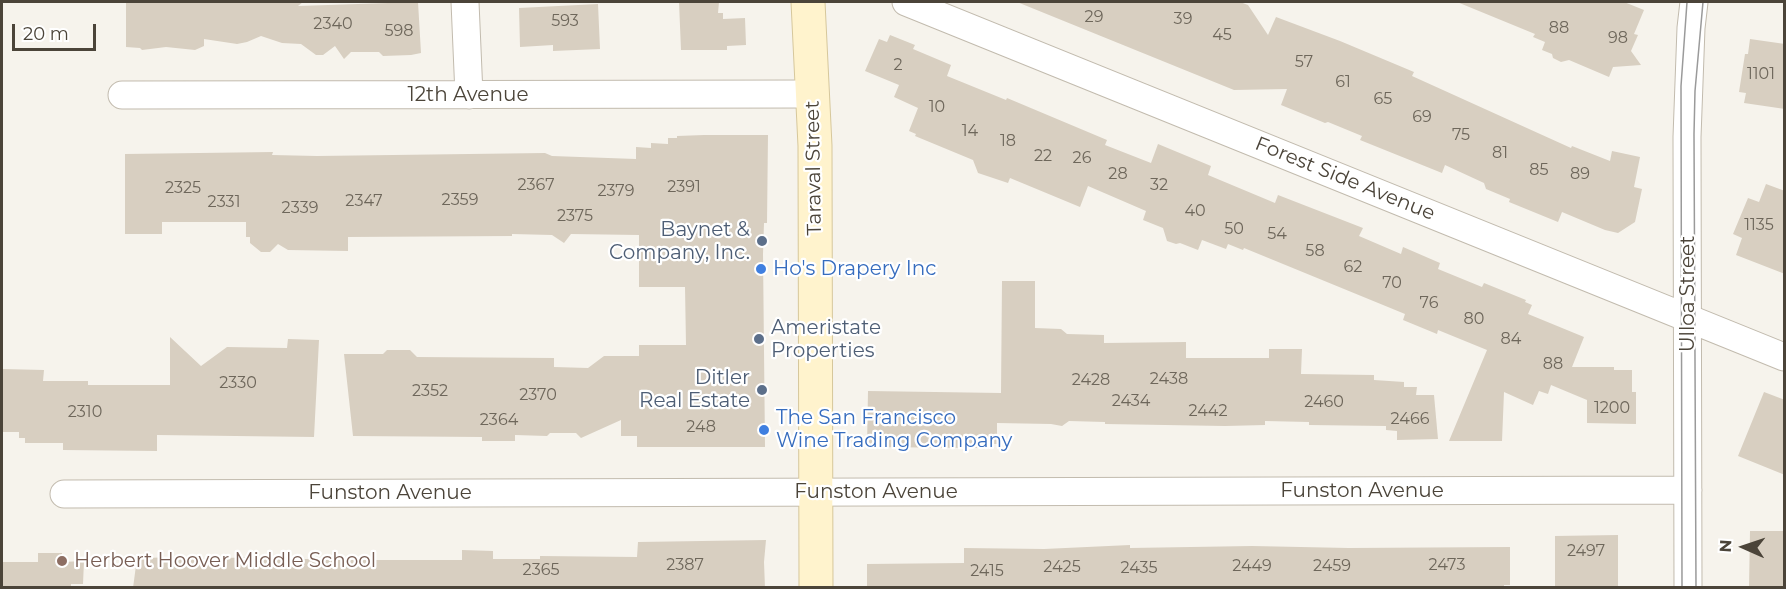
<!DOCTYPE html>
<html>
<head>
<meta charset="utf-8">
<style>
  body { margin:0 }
  #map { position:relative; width:1786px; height:589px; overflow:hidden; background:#f6f3ec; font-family:Montserrat,sans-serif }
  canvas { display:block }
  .frame { position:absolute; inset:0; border:3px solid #4b4439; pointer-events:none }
  .north { position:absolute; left:1714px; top:517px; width:60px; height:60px; -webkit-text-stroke:4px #fff; paint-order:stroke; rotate:273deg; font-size:16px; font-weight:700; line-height:24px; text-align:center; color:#4b4439 }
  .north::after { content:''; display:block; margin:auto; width:21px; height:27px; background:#4b4439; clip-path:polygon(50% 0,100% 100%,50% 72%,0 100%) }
  .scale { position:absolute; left:12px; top:24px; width:84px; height:27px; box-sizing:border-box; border:3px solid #4b4439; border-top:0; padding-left:8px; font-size:18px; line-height:21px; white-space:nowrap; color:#4b4439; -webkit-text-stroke:4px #fff; paint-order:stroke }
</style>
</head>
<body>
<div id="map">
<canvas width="1786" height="589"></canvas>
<div class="frame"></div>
<div class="north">N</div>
<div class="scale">20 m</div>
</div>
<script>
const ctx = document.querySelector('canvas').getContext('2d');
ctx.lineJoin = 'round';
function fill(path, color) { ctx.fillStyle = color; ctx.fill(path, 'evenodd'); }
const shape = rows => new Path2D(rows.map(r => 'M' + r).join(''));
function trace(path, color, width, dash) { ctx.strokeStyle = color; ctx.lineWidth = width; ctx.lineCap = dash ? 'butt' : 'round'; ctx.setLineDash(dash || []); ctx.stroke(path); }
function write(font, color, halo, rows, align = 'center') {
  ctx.font = font + ' Montserrat,sans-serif'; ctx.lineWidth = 4.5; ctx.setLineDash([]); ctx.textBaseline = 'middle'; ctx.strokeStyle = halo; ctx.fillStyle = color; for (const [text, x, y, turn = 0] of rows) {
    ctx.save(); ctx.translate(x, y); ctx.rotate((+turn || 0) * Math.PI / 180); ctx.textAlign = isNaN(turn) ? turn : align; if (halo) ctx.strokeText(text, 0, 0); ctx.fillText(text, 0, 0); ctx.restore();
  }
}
const building = shape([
  [126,2,303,2,298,6,418,2,421,53,411,55,383,56,379,52,351,52,344,59,335,46,323,55,316,55,301,44,282,43,261,36,247,42,237,44,204,39,204,46,195,50,166,47,142,50,140,48,126,47],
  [679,2,719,2,718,13,723,13,723,19,745,18,746,45,727,46,727,50,681,50],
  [1017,2,1240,2,1248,5,1268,35,1276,17,1340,41,1414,72,1412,76,1571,148,1572,146,1610,161,1612,151,1640,157,1634,187,1642,189,1635,222,1618,233,1605,230,1562,212,1558,222,1509,202,1510,199,1486,189,1484,183,1445,165,1442,173,1360,140,1362,136,1328,122,1325,123,1281,105,1287,89,1234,90],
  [1457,2,1624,2,1644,10,1634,34,1638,35,1631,51,1641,65,1613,67,1609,77,1569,60,1561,62,1553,58,1552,54,1542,50,1545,42,1533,37,1535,34],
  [598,4,600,49,553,51,553,45,520,47,519,8],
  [890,35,915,45,913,49,951,65,947,76,1006,100,1007,98,1107,140,1105,145,1151,163,1158,144,1211,166,1208,175,1275,203,1278,195,1363,228,1359,236,1401,254,1403,247,1440,263,1438,269,1482,287,1484,283,1526,300,1525,302,1532,305,1528,314,1584,337,1572,367,1614,367,1614,370,1632,370,1632,392,1636,392,1636,424,1587,423,1587,400,1551,385,1548,394,1539,391,1533,405,1504,392,1502,441,1449,441,1487,350,1438,330,1437,334,1403,320,1405,314,1244,248,1243,250,1228,244,1226,249,1202,240,1198,250,1180,243,1176,244,1167,241,1163,228,1143,220,1146,211,1088,186,1080,207,1010,178,1008,183,978,173,973,160,915,136,916,134,909,131,918,108,894,97,899,85,865,71,879,39,887,42],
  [1750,39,1785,44,1785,109,1744,103,1746,93,1739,92,1745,54,1748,54],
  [704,135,768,135,767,223,764,223,763,254,765,447,637,447,637,436,621,436,621,420,581,438,576,433,550,433,547,436,515,435,515,441,482,441,482,437,353,436,344,354,383,354,387,350,410,350,417,357,554,358,554,367,588,368,604,356,639,356,639,345,686,345,685,287,639,287,639,235,571,234,564,243,552,235,512,234,512,236,348,237,348,251,288,250,278,244,270,252,261,252,250,243,250,237,246,237,246,222,162,222,162,234,125,234,125,154,273,152,272,155,317,156,545,153,552,156,636,159,636,147,651,148,651,143,668,144,668,138,677,138,677,136],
  [1766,184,1785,191,1785,274,1736,255,1742,238,1733,234,1748,198,1759,202],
  [1002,281,1035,281,1035,328,1061,329,1067,334,1104,335,1104,343,1186,342,1186,358,1269,358,1269,349,1302,349,1301,374,1374,375,1374,380,1404,382,1404,387,1417,387,1416,395,1434,395,1438,439,1397,440,1397,431,1386,430,1386,426,1309,425,1309,422,1265,421,1265,425,1225,426,1105,424,1105,422,1069,421,1062,426,1051,424,997,423,997,444,979,444,979,448,867,447,868,391,1001,393],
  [170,337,201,366,227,347,287,348,288,339,319,340,314,437,157,435,157,451,63,450,63,443,25,443,25,438,19,438,19,432,2,432,2,369,44,370,43,381,88,381,88,385,170,385],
  [1764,392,1785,400,1785,475,1738,456],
  [1750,531,1785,531,1785,588,1749,588],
  [1618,535,1618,588,1555,588,1555,536],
  [766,540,764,562,765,588,133,588,137,558,188,557,193,559,257,557,330,560,462,560,462,550,493,551,493,559,540,559,540,556,637,557,638,542],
  [1130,545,1130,548,1252,546,1349,548,1510,547,1510,585,1504,585,1504,588,867,588,867,564,964,563,964,548,1044,549],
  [38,553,62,553,62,562,84,561,83,584,71,584,71,588,2,588,2,562,38,562]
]);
const street = shape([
  [465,2,469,95],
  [906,2,1784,357],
  [122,95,813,94],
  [64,494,1688,490],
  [1688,588,1687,137,1691,28,1694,2]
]);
const secondary = shape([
  [808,2,815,146,816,588]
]);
const tram = shape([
  [1682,588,1681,86,1687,2],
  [1696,588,1694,134,1695,91,1703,2]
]);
const markers = [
  [762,241,6,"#5c6f8a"],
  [761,269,6,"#3f7fe0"],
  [759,339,6,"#5c6f8a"],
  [762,390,6,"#5c6f8a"],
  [764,430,6,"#3f7fe0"],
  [62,561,6,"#8d6e63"]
];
const numberNames = [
  ["29",1094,17],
  ["39",1183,19],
  ["593",565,21],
  ["2340",333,24],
  ["88",1559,28],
  ["598",399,31],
  ["45",1222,35],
  ["98",1618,38],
  ["57",1304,62],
  ["2",898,65],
  ["1101",1761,74],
  ["61",1343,82],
  ["65",1383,99],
  ["10",937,107],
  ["69",1422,117],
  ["14",970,131],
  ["75",1461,135],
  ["18",1008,141],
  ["81",1500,153],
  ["22",1043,156],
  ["26",1082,158],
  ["85",1539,170],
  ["28",1118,174],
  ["89",1580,174],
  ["2367",536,185],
  ["32",1159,185],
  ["2391",684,187],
  ["2325",183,188],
  ["2379",616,191],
  ["2359",460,200],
  ["2347",364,201],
  ["2331",224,202],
  ["2339",300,208],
  ["40",1195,211],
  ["2375",575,216],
  ["1135",1759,225],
  ["50",1234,229],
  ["54",1277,234],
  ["58",1315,251],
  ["62",1353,267],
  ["70",1392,283],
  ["76",1429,303],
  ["80",1474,319],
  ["84",1511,339],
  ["88",1553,364],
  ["2438",1169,379],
  ["2428",1091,380],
  ["2330",238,383],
  ["2352",430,391],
  ["2370",538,395],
  ["2434",1131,401],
  ["2460",1324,402],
  ["1200",1612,408],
  ["2442",1208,411],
  ["2310",85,412],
  ["2466",1410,419],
  ["2364",499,420],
  ["248",701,427],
  ["2497",1586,551],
  ["2387",685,565],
  ["2473",1447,565],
  ["2449",1252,566],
  ["2459",1332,566],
  ["2425",1062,567],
  ["2435",1139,568],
  ["2365",541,570],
  ["2415",987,571]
];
const streetNames = [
  ["12th Avenue",468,95],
  ["Taraval Street",814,168,-91],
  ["Forest Side Avenue",1345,179,22],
  ["Ulloa Street",1688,294,-90],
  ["Funston Avenue",1362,491],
  ["Funston Avenue",876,492],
  ["Funston Avenue",390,493]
];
const serviceNames = [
  ["Baynet &",750,230],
  ["Company, Inc.",750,253],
  ["Ameristate",771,328,"left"],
  ["Properties",771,351,"left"],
  ["Ditler",750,378],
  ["Real Estate",750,401]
];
const shopNames = [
  ["Ho's Drapery Inc",773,269],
  ["The San Francisco",776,418],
  ["Wine Trading Company",776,441]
];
const educationNames = [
  ["Herbert Hoover Middle School",74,561]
];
fill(building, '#d8cfc1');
trace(street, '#c2bbae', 29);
trace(secondary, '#d6c79b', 35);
trace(street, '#fff', 27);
trace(secondary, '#fff3cd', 33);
trace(tram, '#9a9a9a', 1.5);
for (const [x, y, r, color] of markers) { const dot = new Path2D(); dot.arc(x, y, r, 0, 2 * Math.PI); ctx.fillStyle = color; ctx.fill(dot); trace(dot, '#fff', 2); }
write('16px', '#6e675b', null, numberNames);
write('20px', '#4b4439', '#fff', streetNames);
write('20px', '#4e5e75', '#fff', serviceNames, 'right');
write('20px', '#366cbe', '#fff', shopNames, 'left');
write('20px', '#785e54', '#fff', educationNames, 'left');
</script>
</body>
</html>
